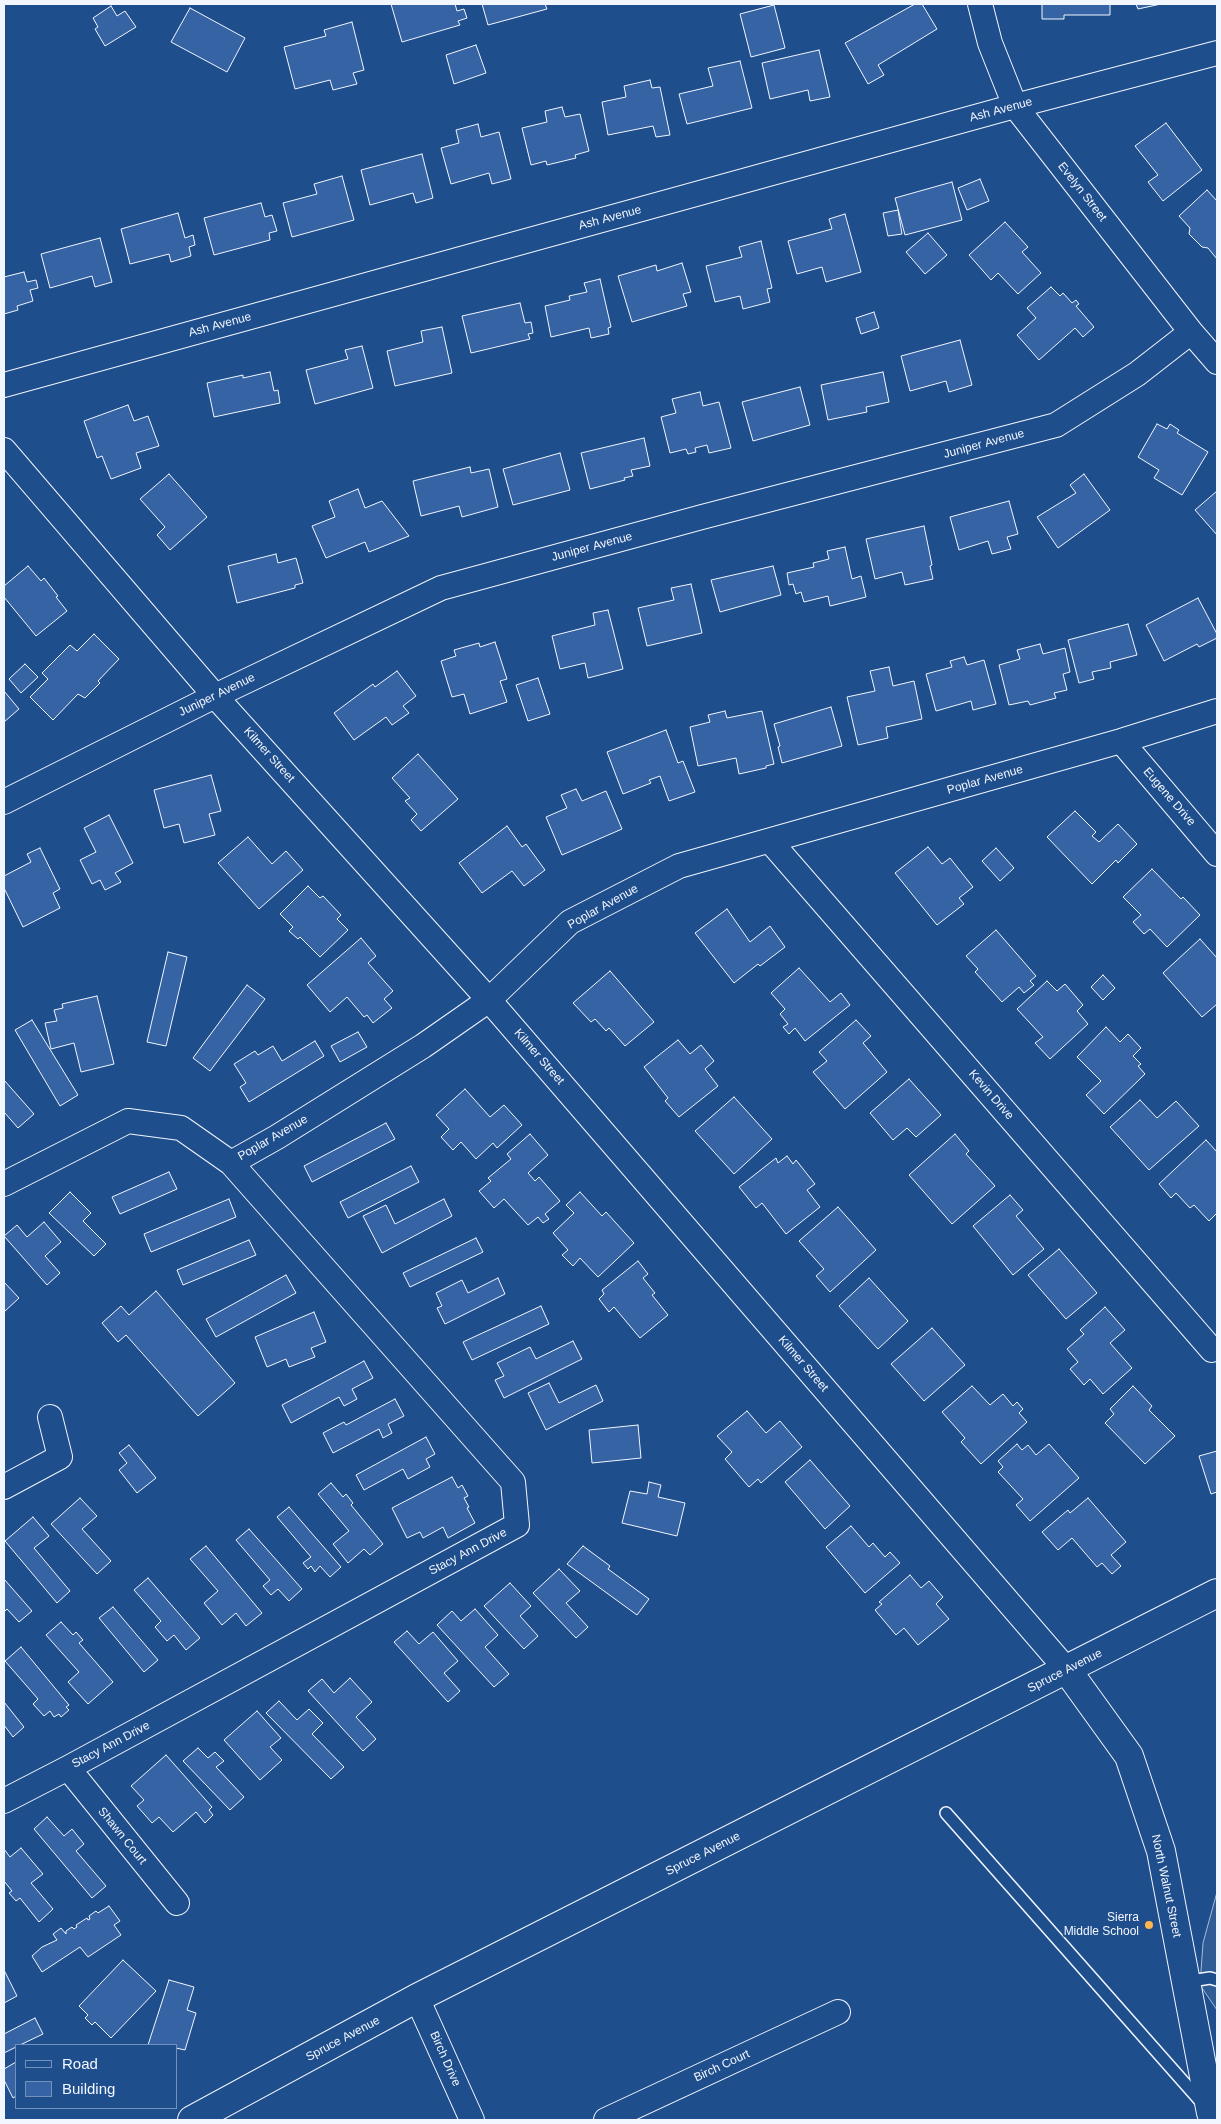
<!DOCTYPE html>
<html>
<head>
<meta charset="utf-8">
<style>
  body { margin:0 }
  #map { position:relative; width:1221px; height:2124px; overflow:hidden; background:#1f4e8c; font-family:Arial,sans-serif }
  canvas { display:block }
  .frame { position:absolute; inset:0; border:5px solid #f2f6ff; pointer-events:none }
  .legend { position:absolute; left:15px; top:2044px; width:162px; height:65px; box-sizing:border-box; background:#1f4e8c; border:1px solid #7391ba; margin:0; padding:6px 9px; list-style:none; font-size:15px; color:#f2f6ff }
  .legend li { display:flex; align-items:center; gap:10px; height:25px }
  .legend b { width:25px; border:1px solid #7391ba }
</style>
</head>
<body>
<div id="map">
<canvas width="1221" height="2124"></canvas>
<div class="frame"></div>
<ul class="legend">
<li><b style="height:6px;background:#1f4e8c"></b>Road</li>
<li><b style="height:14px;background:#3563a3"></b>Building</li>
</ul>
</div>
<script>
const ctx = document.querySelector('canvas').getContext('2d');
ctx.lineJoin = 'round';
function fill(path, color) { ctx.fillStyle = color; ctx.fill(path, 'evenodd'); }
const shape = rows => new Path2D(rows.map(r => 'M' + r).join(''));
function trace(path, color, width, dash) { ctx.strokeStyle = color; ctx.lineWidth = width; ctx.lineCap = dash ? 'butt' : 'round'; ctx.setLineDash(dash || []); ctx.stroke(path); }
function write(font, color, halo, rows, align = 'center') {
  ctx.font = font + ' Arial,sans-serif'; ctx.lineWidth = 4; ctx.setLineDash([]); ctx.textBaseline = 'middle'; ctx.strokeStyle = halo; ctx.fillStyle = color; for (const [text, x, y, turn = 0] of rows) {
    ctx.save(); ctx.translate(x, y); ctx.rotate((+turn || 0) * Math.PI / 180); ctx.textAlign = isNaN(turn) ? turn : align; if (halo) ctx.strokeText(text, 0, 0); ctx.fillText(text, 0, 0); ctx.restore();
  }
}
const built = shape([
  [1217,1892,1217,2010,1200,1985,1203,1943,1217,1892]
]);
const building = shape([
  [391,4,455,4,457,11,464,9,467,18,458,21,460,25,402,42,391,4],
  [482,4,545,4,547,9,488,25,482,4],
  [915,4,922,4,937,29,878,65,884,75,868,84,845,43,915,4],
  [1042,4,1110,4,1110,15,1064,15,1064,19,1042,19,1042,4],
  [1136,4,1161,4,1138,9,1136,4],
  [774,5,785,48,751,57,740,14,774,5],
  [111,6,117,16,125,11,136,27,105,46,95,29,98,27,93,18,111,6],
  [190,8,245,38,227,72,171,42,190,8],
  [352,22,364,70,353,73,357,84,333,90,330,80,295,89,284,47,326,36,324,30,352,22],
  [476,45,486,73,454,84,446,55,476,45],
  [819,50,830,97,810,101,808,90,770,99,762,63,819,50],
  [740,61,752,108,687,124,679,94,713,86,708,68,740,61],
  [650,80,652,88,660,87,670,135,656,137,653,126,608,135,602,102,626,97,624,86,650,80],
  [562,107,565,117,580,114,589,151,575,155,576,158,547,165,546,161,531,165,522,128,547,122,545,111,562,107],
  [1166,123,1202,170,1163,201,1148,182,1158,175,1135,146,1166,123],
  [478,124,481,137,499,132,511,179,492,184,489,173,451,184,441,148,459,143,456,130,478,124],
  [422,154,433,198,416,203,413,193,370,205,361,170,422,154],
  [342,176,354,220,292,237,283,203,317,194,314,184,342,176],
  [980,179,989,201,967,210,958,188,980,179],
  [952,182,962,220,905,235,895,198,952,182],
  [1207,190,1217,201,1217,259,1208,248,1202,247,1189,234,1190,228,1179,216,1207,190],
  [261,203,265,217,272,215,277,231,269,233,270,240,214,255,204,218,261,203],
  [898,210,902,234,888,236,883,213,898,210],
  [178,213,185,238,193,235,195,245,189,247,191,256,171,262,169,254,130,264,121,229,178,213],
  [845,214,861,272,826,282,822,267,797,274,788,241,832,229,829,219,845,214],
  [1005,222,1028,247,1022,252,1041,273,1018,294,998,273,991,280,969,255,1005,222],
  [928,233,947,255,925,274,906,252,928,233],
  [100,238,112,282,95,287,92,276,50,288,41,254,100,238],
  [761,241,772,288,767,289,770,302,743,309,740,296,715,302,706,266,742,257,739,247,761,241],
  [682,263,691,292,683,294,687,306,632,322,618,276,656,265,657,271,682,263],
  [24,272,27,282,36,280,38,288,30,290,33,301,17,306,18,310,4,314,4,277,24,272],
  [600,279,611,327,608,328,609,334,591,338,589,328,551,337,545,306,570,300,569,296,587,292,584,283,600,279],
  [1051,287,1060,296,1063,293,1072,303,1076,300,1079,304,1076,306,1094,327,1083,337,1075,328,1039,360,1017,335,1036,318,1027,308,1051,287],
  [520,303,525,323,531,322,533,333,528,334,530,339,471,353,462,316,520,303],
  [874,312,879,328,861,334,856,318,874,312],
  [442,327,452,373,395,386,387,351,423,342,421,331,442,327],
  [960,340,972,385,949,392,946,381,910,391,901,356,960,340],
  [362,346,373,388,315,404,306,370,348,359,345,350,362,346],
  [270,372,274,391,278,390,280,403,214,417,207,383,243,375,243,378,270,372],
  [883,372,889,402,866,407,867,412,828,420,821,385,883,372],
  [800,387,810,425,753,441,742,402,800,387],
  [700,392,703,406,719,402,731,448,709,453,707,445,695,448,696,452,688,454,686,449,670,453,661,417,676,413,672,399,700,392],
  [128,405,134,421,148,416,159,446,136,453,141,468,111,479,102,456,97,458,84,421,128,405],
  [1157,424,1167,429,1170,424,1179,430,1177,433,1208,452,1182,495,1154,478,1159,470,1138,457,1157,424],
  [644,438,650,466,631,470,633,476,624,478,625,480,590,489,581,453,644,438],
  [560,453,570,490,513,505,503,469,560,453],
  [470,467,471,473,489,469,498,507,462,517,459,506,421,516,413,481,470,467],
  [169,474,207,517,170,550,157,535,165,527,140,499,169,474],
  [1084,474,1110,510,1058,548,1037,517,1076,493,1070,485,1084,474],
  [358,489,365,508,382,501,409,536,369,552,365,542,326,558,312,526,335,517,329,501,358,489],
  [1217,491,1217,535,1195,510,1217,491],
  [1009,501,1018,534,1007,537,1011,549,992,554,988,541,959,550,950,517,1009,501],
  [924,526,932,565,930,566,933,579,905,585,902,572,875,579,866,539,924,526],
  [845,547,852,579,861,576,866,597,830,606,828,596,804,602,801,592,796,594,793,584,789,585,787,573,814,567,813,563,829,559,827,551,845,547],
  [276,554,278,563,296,558,303,583,295,585,295,588,237,603,228,566,276,554],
  [28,566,41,581,44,578,58,596,56,597,67,611,36,636,4,597,4,586,28,566],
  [773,566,781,595,720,612,711,580,773,566],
  [691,584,702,633,647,646,638,608,674,600,671,588,691,584],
  [1198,598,1217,634,1217,638,1199,647,1197,644,1164,661,1146,625,1198,598],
  [608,610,623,669,588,678,585,663,560,669,552,636,595,625,593,613,608,610],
  [1128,624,1137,655,1110,662,1111,668,1092,672,1094,679,1079,683,1068,640,1128,624],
  [94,634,119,659,98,681,100,683,85,698,78,694,53,720,30,697,48,679,42,673,70,645,77,651,94,634],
  [495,642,507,679,500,681,507,702,470,714,464,694,452,697,441,661,456,656,454,650,479,643,480,647,495,642],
  [1040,644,1043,654,1065,648,1070,672,1063,674,1067,690,1054,693,1056,698,1030,705,1028,701,1009,705,999,665,1020,659,1017,650,1040,644],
  [964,657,967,665,984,660,996,704,973,710,971,701,936,711,926,674,952,667,950,661,964,657],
  [25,664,38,677,21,693,9,679,25,664],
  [889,667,893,686,914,681,922,719,886,727,888,738,858,745,847,697,875,691,870,671,889,667],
  [397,671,416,696,403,706,409,713,392,725,386,717,354,740,334,713,373,684,375,687,397,671],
  [538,678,550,714,528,721,516,685,538,678],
  [4,691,19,709,4,722,4,691],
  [831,707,842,746,782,763,778,747,780,746,774,724,831,707],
  [725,711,727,718,762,711,774,764,766,766,766,768,739,774,736,758,698,766,690,727,710,722,708,715,725,711],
  [666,730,678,763,683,761,695,792,669,801,660,776,649,780,651,783,623,794,607,752,666,730],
  [418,754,458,799,421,831,411,820,417,814,405,801,410,798,392,778,418,754],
  [211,775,221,811,209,814,215,835,184,843,179,824,164,828,154,790,211,775],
  [576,789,582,801,606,791,622,829,562,855,546,817,567,808,561,795,576,789],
  [1075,811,1096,832,1092,836,1099,842,1118,824,1137,844,1118,863,1116,860,1092,884,1047,837,1075,811],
  [109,815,133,863,115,873,121,882,105,890,100,880,92,884,80,860,96,852,84,828,109,815],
  [507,826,522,847,526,844,545,870,524,886,512,871,482,893,459,863,507,826],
  [248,837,272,864,286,851,303,870,259,909,218,863,248,837],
  [928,847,942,864,950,858,973,887,959,898,964,904,937,925,895,873,928,847],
  [40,848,60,889,53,893,60,908,23,927,4,888,4,876,31,862,27,854,40,848],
  [996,848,1014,868,1000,881,982,861,996,848],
  [1152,869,1181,899,1183,897,1200,915,1167,947,1150,929,1144,934,1133,922,1141,915,1123,897,1152,869],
  [308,886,320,898,323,896,341,915,337,919,348,930,320,957,300,937,298,939,289,931,293,927,280,914,308,886],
  [727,909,750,942,770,926,785,947,760,966,758,964,734,983,695,933,727,909],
  [996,930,1036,976,1030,981,1034,985,1024,993,1019,987,1002,1002,975,972,978,969,966,956,996,930],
  [361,938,376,956,368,963,393,991,384,999,392,1008,373,1023,367,1015,364,1017,347,997,330,1012,307,985,361,938],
  [1200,939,1217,958,1217,1004,1202,1017,1163,973,1200,939],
  [168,952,187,957,166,1046,147,1042,168,952],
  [799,968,830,1002,841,993,850,1005,805,1041,795,1028,789,1034,783,1027,788,1024,780,1014,785,1009,771,993,799,968],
  [610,971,654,1022,625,1046,609,1028,606,1031,595,1019,591,1022,573,1003,610,971],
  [1103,975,1115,988,1103,1000,1091,987,1103,975],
  [1047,981,1057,991,1065,984,1083,1005,1077,1011,1088,1024,1050,1059,1035,1043,1043,1037,1017,1009,1047,981],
  [247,985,265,999,210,1071,193,1058,247,985],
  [97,996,114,1064,81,1072,74,1043,51,1049,45,1023,57,1021,54,1010,63,1008,62,1004,97,996],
  [32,1020,78,1095,60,1106,15,1030,32,1020],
  [856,1020,871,1036,863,1043,887,1072,845,1109,813,1072,827,1061,819,1052,856,1020],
  [1106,1027,1120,1042,1128,1034,1141,1048,1133,1056,1141,1064,1138,1066,1145,1074,1104,1114,1086,1095,1101,1081,1077,1057,1106,1027],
  [358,1032,367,1047,340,1062,331,1046,358,1032],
  [678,1040,690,1054,701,1045,714,1061,705,1069,718,1086,679,1117,665,1101,668,1098,644,1067,678,1040],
  [315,1041,324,1056,249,1102,240,1087,246,1083,234,1064,255,1051,258,1055,273,1046,282,1061,315,1041],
  [909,1079,941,1115,916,1137,907,1128,893,1140,870,1113,909,1079],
  [4,1080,34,1114,18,1128,4,1112,4,1080],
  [465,1089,490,1117,504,1105,522,1125,497,1148,493,1143,476,1159,461,1142,453,1150,441,1137,449,1129,436,1115,465,1089],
  [734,1097,772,1139,734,1174,695,1131,734,1097],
  [1140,1100,1157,1118,1176,1101,1199,1126,1149,1170,1110,1127,1140,1100],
  [386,1123,395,1139,312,1182,304,1166,386,1123],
  [530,1134,548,1155,528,1173,535,1181,539,1177,560,1201,545,1214,549,1219,543,1223,538,1217,528,1225,504,1199,494,1208,479,1191,491,1181,488,1178,511,1159,507,1154,530,1134],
  [955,1134,969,1151,966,1154,995,1186,952,1224,909,1175,955,1134],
  [1206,1140,1217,1152,1217,1213,1209,1221,1194,1205,1190,1208,1176,1193,1171,1198,1159,1184,1206,1140],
  [787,1156,793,1164,796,1160,815,1184,807,1190,820,1207,786,1234,762,1203,756,1208,739,1187,776,1158,778,1163,787,1156],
  [411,1166,419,1182,348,1218,340,1202,411,1166],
  [169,1172,177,1189,120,1214,112,1197,169,1172],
  [70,1192,91,1213,83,1221,106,1244,94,1256,49,1213,70,1192],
  [580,1192,602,1216,606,1212,634,1243,598,1277,580,1258,573,1266,562,1255,568,1250,553,1233,574,1213,566,1205,580,1192],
  [1010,1195,1023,1210,1016,1216,1044,1249,1013,1275,973,1226,1010,1195],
  [229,1199,236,1217,151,1252,144,1234,229,1199],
  [444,1199,452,1216,382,1253,363,1216,386,1205,395,1224,444,1199],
  [838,1207,876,1250,830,1292,816,1276,824,1269,799,1241,838,1207],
  [44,1222,61,1242,45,1256,60,1273,47,1285,4,1236,17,1225,27,1237,44,1222],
  [476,1238,483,1252,410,1287,403,1273,476,1238],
  [249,1240,256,1255,183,1285,177,1270,249,1240],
  [1059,1249,1097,1293,1066,1319,1028,1275,1059,1249],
  [638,1261,648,1274,643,1278,655,1293,652,1295,668,1315,640,1338,614,1307,609,1312,599,1299,604,1294,602,1290,638,1261],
  [286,1275,296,1293,216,1337,206,1319,286,1275],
  [498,1278,505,1294,445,1324,437,1308,442,1306,436,1293,462,1280,468,1293,498,1278],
  [869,1278,908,1321,878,1349,839,1306,869,1278],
  [4,1282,19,1298,4,1312,4,1282],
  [156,1291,235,1383,198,1416,126,1335,118,1342,102,1323,121,1306,129,1315,156,1291],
  [541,1306,549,1324,472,1360,463,1342,541,1306],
  [1105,1307,1125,1330,1110,1343,1132,1368,1103,1394,1090,1379,1084,1385,1070,1369,1078,1362,1067,1349,1084,1334,1080,1330,1105,1307],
  [314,1312,326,1342,311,1348,315,1357,289,1367,286,1359,267,1367,255,1337,314,1312],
  [932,1328,965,1365,924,1401,891,1364,932,1328],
  [573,1341,582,1359,504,1398,495,1380,504,1376,497,1363,530,1347,536,1359,573,1341],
  [364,1361,373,1378,352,1389,357,1399,344,1406,339,1397,291,1423,282,1405,364,1361],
  [549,1383,559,1403,596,1385,603,1401,546,1430,528,1393,549,1383],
  [972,1386,990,1405,1003,1394,1013,1406,1017,1402,1023,1409,1019,1413,1027,1422,981,1464,961,1442,965,1438,942,1412,972,1386],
  [1133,1386,1152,1406,1149,1410,1175,1436,1145,1464,1105,1423,1114,1414,1110,1409,1133,1386],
  [395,1399,404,1416,388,1424,392,1433,383,1438,379,1429,333,1453,323,1433,344,1422,346,1425,395,1399],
  [747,1411,766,1433,780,1421,802,1447,761,1483,758,1479,749,1487,725,1459,732,1452,717,1436,747,1411],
  [638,1425,641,1458,592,1463,589,1430,638,1425],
  [426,1437,435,1454,426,1459,430,1467,408,1479,403,1469,364,1490,356,1475,426,1437],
  [1017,1444,1022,1450,1028,1445,1036,1455,1049,1444,1079,1478,1030,1521,1016,1505,1023,1499,998,1472,1003,1467,998,1461,1017,1444],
  [129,1445,156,1478,137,1493,119,1470,127,1463,119,1453,129,1445],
  [1217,1451,1217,1492,1211,1494,1199,1456,1217,1451],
  [810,1460,850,1506,825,1529,785,1482,810,1460],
  [452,1477,458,1488,462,1485,468,1496,464,1498,469,1507,467,1508,475,1523,448,1538,443,1527,423,1538,420,1532,407,1538,392,1508,452,1477],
  [649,1482,661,1485,658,1497,685,1503,677,1536,622,1523,630,1491,647,1494,649,1482],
  [331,1483,343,1497,346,1494,353,1503,351,1505,383,1544,370,1555,364,1549,348,1563,333,1544,349,1531,318,1494,331,1483],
  [80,1498,97,1516,82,1529,111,1561,97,1574,51,1524,80,1498],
  [1088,1498,1126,1542,1111,1555,1121,1566,1112,1574,1102,1563,1097,1567,1072,1538,1058,1550,1042,1532,1068,1510,1070,1513,1088,1498],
  [289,1507,341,1567,330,1577,320,1566,315,1572,311,1566,308,1569,303,1563,311,1557,277,1517,289,1507],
  [33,1517,49,1536,34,1548,70,1591,57,1603,5,1541,33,1517],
  [851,1526,869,1547,873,1543,885,1557,890,1552,900,1563,865,1593,826,1547,851,1526],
  [249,1529,302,1589,289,1601,278,1589,271,1595,263,1586,270,1580,236,1540,249,1529],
  [206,1546,262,1613,246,1626,236,1613,222,1625,204,1603,218,1591,190,1559,206,1546],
  [583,1546,610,1566,608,1569,649,1599,637,1615,567,1564,583,1546],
  [559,1569,580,1591,566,1603,588,1627,576,1638,533,1593,559,1569],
  [910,1575,921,1588,929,1581,943,1597,936,1604,949,1619,918,1645,904,1628,896,1635,875,1610,882,1604,879,1602,910,1575],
  [148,1578,200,1638,186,1650,174,1635,167,1641,155,1627,161,1621,134,1590,148,1578],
  [4,1579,32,1611,19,1622,7,1609,4,1612,4,1579],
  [510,1583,531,1606,520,1616,538,1636,524,1649,484,1606,510,1583],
  [113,1607,158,1660,144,1672,99,1618,113,1607],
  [475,1609,498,1635,485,1647,509,1674,494,1687,437,1625,452,1611,461,1621,475,1609],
  [61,1622,73,1635,76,1632,83,1640,79,1643,113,1682,88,1704,68,1682,79,1672,46,1635,61,1622],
  [407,1631,419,1644,433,1632,458,1661,444,1673,460,1691,448,1702,394,1642,407,1631],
  [21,1647,69,1705,66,1707,69,1710,61,1717,59,1714,54,1717,50,1711,44,1716,33,1704,38,1699,5,1661,21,1647],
  [350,1678,372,1702,356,1717,376,1739,363,1751,308,1691,322,1679,334,1693,350,1678],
  [279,1701,297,1720,309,1709,323,1723,312,1734,344,1767,331,1779,266,1713,279,1701],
  [4,1702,24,1727,13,1737,4,1725,4,1702],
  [257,1711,281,1738,270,1747,282,1760,260,1780,224,1740,257,1711],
  [198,1748,208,1758,215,1752,224,1761,216,1767,244,1797,230,1810,183,1761,198,1748],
  [166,1755,212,1807,209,1810,213,1815,205,1823,196,1812,173,1832,159,1817,152,1823,137,1806,144,1800,131,1786,166,1755],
  [47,1817,64,1836,72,1829,84,1844,76,1851,106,1886,92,1898,34,1829,47,1817],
  [21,1848,43,1874,31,1883,53,1909,39,1922,20,1898,16,1901,9,1893,12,1891,4,1881,4,1849,10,1857,21,1848],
  [109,1906,120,1921,114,1925,121,1935,88,1957,80,1947,42,1972,32,1956,42,1947,57,1940,53,1934,61,1928,66,1934,66,1931,72,1927,74,1929,77,1927,76,1925,87,1918,88,1920,90,1919,89,1916,96,1911,98,1913,109,1906],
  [123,1960,156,1991,111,2038,95,2022,92,2025,85,2018,88,2015,79,2006,123,1960],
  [4,1970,17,1996,4,2003,4,1970],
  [169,1980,194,1987,187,2010,196,2013,185,2050,176,2048,176,2045,148,2045,169,1980],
  [35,2018,43,2034,20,2045,16,2045,16,2047,4,2053,4,2034,35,2018],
  [16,2062,16,2096,13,2098,4,2080,4,2069,16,2062]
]);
const lane = shape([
  [946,1813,1203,2104],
  [1185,1982,1210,1978,1217,1980]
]);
const street = shape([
  [980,4,990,43,1015,106,1191,332,1217,362],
  [4,385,1015,106,1217,53],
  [4,450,215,696,489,1000,1067,1670],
  [1121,741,1217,854],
  [4,802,215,696,441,588,702,517,1056,425,1137,374,1191,332],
  [770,841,1212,1350],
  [4,1184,128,1121,181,1128,231,1163,277,1137,423,1046,489,1000,570,922,679,866,1121,741,1217,711],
  [4,1487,60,1457,50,1417],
  [68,1768,177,1903],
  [4,1801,68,1768,517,1525,513,1482,231,1163],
  [417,1998,472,2120],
  [606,2120,838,2012]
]);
const secondary = shape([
  [1067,1670,1129,1756,1161,1851,1211,2113,1217,2120],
  [192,2120,417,1998,1217,1593]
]);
const markers = [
  [1149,1925,5,"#ffb74d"]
];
const streetNames = [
  ["Ash Avenue",1001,110,-15],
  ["Evelyn Street",1082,192,52],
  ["Ash Avenue",610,218,-15],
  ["Ash Avenue",220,325,-15],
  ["Juniper Avenue",984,444,-15],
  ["Juniper Avenue",592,547,-15],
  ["Juniper Avenue",217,695,-26],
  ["Kilmer Street",269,755,48],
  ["Poplar Avenue",985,780,-16],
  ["Eugene Drive",1169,797,49],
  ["Poplar Avenue",603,907,-29],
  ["Kilmer Street",539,1057,49],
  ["Kevin Drive",991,1095,49],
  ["Poplar Avenue",273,1138,-30],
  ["Kilmer Street",803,1364,49],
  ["Stacy Ann Drive",468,1552,-28],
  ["Spruce Avenue",1065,1671,-27],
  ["Stacy Ann Drive",111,1745,-28],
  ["Shawn Court",122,1836,51],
  ["Spruce Avenue",703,1854,-27],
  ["North Walnut Street",1166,1886,78],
  ["Spruce Avenue",343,2039,-28],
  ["Birch Drive",445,2059,66],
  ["Birch Court",722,2066,-25]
];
const poiNames = [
  ["Sierra",1139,1918],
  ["Middle School",1139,1932]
];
fill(built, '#305b95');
trace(built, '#a8bbd7', 1);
fill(building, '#3563a3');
trace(building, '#f2f6ff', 1);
trace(lane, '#f2f6ff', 14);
trace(street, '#f2f6ff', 26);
trace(secondary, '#f2f6ff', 30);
trace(lane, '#1f4e8c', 11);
trace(street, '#1f4e8c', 24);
trace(secondary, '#1f4e8c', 28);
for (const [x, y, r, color] of markers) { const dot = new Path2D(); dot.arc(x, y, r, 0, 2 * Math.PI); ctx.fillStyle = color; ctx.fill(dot); trace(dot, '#1f4e8c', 2); }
write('12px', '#f2f6ff', '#1f4e8c', streetNames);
write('12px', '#f2f6ff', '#1f4e8c', poiNames, 'right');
</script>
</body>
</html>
